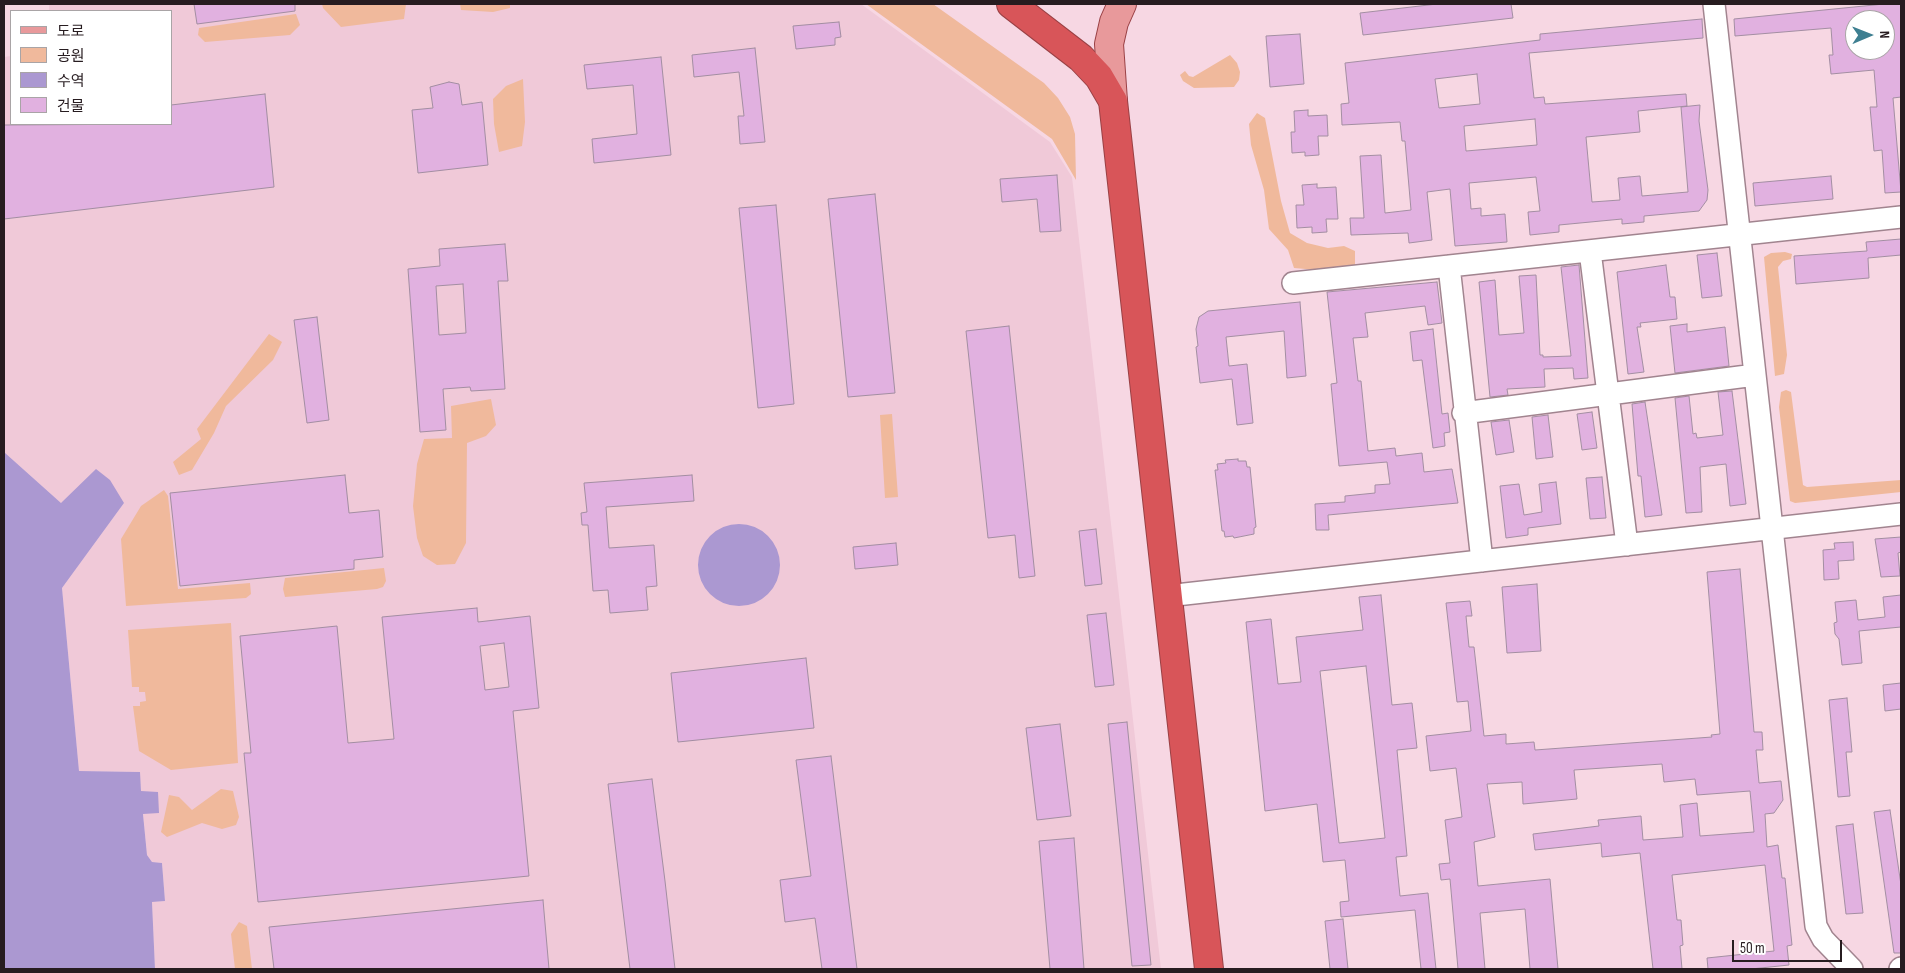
<!DOCTYPE html>
<html>
<head>
<meta charset="utf-8">
<style>
  body { margin:0 }
  #map { position:relative; width:1905px; height:973px; overflow:hidden; background:#f7d7e3; font-family:"Sofia Sans Condensed","Noto Sans KR",sans-serif }
  canvas { display:block }
  .frame { position:absolute; inset:0; border:5px solid #271c20; pointer-events:none }
  .legend { position:absolute; left:10px; top:10px; width:162px; height:115px; box-sizing:border-box; background:#fff; border:1px solid #a9a4a6; margin:0; padding:6px 9px; list-style:none; font-size:15px; color:#271c20 }
  .legend li { display:flex; align-items:center; gap:10px; height:25px }
  .legend b { width:25px; border:1px solid #a9a4a6 }
  .north { position:absolute; left:1845px; top:10px; width:50px; height:50px; box-sizing:border-box; background:#fff; border:1px solid #a9a4a6; border-radius:50%; rotate:89deg; font-size:14px; font-weight:700; line-height:20px; text-align:center; color:#271c20 }
  .north::after { content:''; display:block; margin:auto; width:18px; height:22px; background:#3e7f91; clip-path:polygon(50% 0,100% 100%,50% 72%,0 100%) }
  .scale { position:absolute; left:1732px; top:940px; width:110px; height:22px; box-sizing:border-box; border:2px solid #271c20; border-top:0; padding-left:6px; font-size:15px; line-height:18px; white-space:nowrap; color:#271c20; -webkit-text-stroke:4px #fff; paint-order:stroke }
</style>
</head>
<body>
<div id="map">
<canvas width="1905" height="973"></canvas>
<div class="frame"></div>
<ul class="legend">
<li><b style="height:6px;background:#e8999b"></b>도로</li>
<li><b style="height:14px;background:#f0b99c"></b>공원</li>
<li><b style="height:14px;background:#ab98d1"></b>수역</li>
<li><b style="height:14px;background:#e1b1e0"></b>건물</li>
</ul>
<div class="north">N</div>
<div class="scale">50 m</div>
</div>
<script>
const ctx = document.querySelector('canvas').getContext('2d');
ctx.lineJoin = 'round';
function fill(path, color) { ctx.fillStyle = color; ctx.fill(path, 'evenodd'); }
const shape = rows => new Path2D(rows.map(r => 'M' + r).join(''));
function trace(path, color, width, dash) { ctx.strokeStyle = color; ctx.lineWidth = width; ctx.lineCap = dash ? 'butt' : 'round'; ctx.setLineDash(dash || []); ctx.stroke(path); }
const built = shape([
  [49,4,861,4,1050,142,1072,177,1161,969,155,969,152,902,165,901,162,863,152,862,147,855,143,813,158,792,141,792,139,772,79,771,62,588,124,503,61,503,4,452,4,57,11,56,11,124,171,124,171,11,49,11]
]);
const green = shape([
  [322,4,406,4,404,19,341,27,323,8],
  [460,4,510,4,510,8,493,12,461,10],
  [866,4,933,4,1044,83,1058,98,1070,117,1075,134,1076,180,1052,139],
  [296,14,300,25,290,35,205,42,198,35,199,28],
  [1230,55,1237,63,1240,72,1239,80,1234,87,1194,88,1183,81,1180,75,1185,71,1189,76,1193,77],
  [523,79,525,122,522,146,499,152,494,124,493,99,506,86],
  [1257,113,1265,118,1281,201,1290,233,1307,243,1328,248,1344,246,1355,251,1355,265,1329,271,1294,268,1288,250,1269,229,1264,190,1251,145,1249,124],
  [1785,252,1792,254,1791,259,1783,261,1778,267,1787,355,1784,374,1775,376,1764,257,1771,253],
  [269,334,282,342,273,360,226,406,214,433,192,470,179,475,173,462,201,439,197,429],
  [1786,390,1791,392,1803,485,1807,487,1901,480,1901,492,1795,503,1790,501,1779,407,1781,392],
  [491,399,496,425,486,436,467,443,466,543,455,564,437,565,423,556,417,538,413,506,417,464,424,439,452,438,451,406],
  [892,414,898,497,885,498,880,415],
  [164,490,168,496,178,589,250,583,251,594,246,598,126,606,121,539,141,506],
  [384,568,386,581,383,587,377,589,285,597,283,589,285,578],
  [231,623,238,763,171,770,139,751,133,706,140,706,140,702,146,701,145,692,139,692,139,687,132,687,128,630],
  [221,789,233,791,239,817,236,825,222,829,202,823,167,837,161,832,169,795,179,797,192,810],
  [239,922,247,926,252,969,235,969,231,934]
]);
const water = shape([
  [4,452,61,503,96,469,110,480,124,503,62,588,79,771,140,772,141,791,158,792,159,813,143,814,147,855,152,862,162,863,165,901,152,902,155,969,4,969],
  '698 565a41 41 0 1 1 82 0a41 41 0 1 1-82 0Z'
]);
const building = shape([
  [194,4,295,4,295,11,197,24,194,4],
  [1437,4,1511,4,1513,18,1363,35,1360,13,1437,4],
  [1884,4,1901,4,1901,97,1893,98,1901,192,1885,193,1882,150,1874,151,1870,107,1877,107,1874,70,1831,74,1829,55,1833,55,1831,28,1735,36,1734,19,1884,4],
  [1855,20,1885,20,1885,50,1855,50,1855,20],
  [1702,19,1703,38,1529,53,1534,98,1544,97,1545,104,1686,94,1687,106,1638,111,1640,132,1586,137,1592,202,1620,200,1618,178,1640,176,1642,196,1688,192,1681,107,1700,105,1699,121,1708,190,1707,200,1699,211,1644,216,1644,222,1622,224,1622,219,1559,225,1559,232,1530,235,1528,212,1540,211,1536,177,1469,183,1471,209,1481,208,1481,216,1505,214,1507,242,1455,246,1450,189,1427,192,1432,240,1409,243,1408,233,1351,235,1350,218,1364,218,1360,156,1381,155,1385,213,1411,210,1405,141,1402,141,1400,122,1342,125,1341,104,1349,103,1345,63,1540,40,1540,34,1702,19],
  [1477,74,1480,104,1439,108,1435,79,1477,74],
  [1535,119,1537,145,1466,151,1464,126,1535,119],
  [839,22,841,37,835,38,835,45,796,49,793,26,839,22],
  [1300,34,1304,84,1270,87,1266,36,1300,34],
  [755,48,765,142,740,144,738,116,744,116,739,72,694,77,692,55,755,48],
  [661,57,671,155,594,163,592,139,637,134,633,85,587,89,584,65,661,57],
  [449,82,459,84,462,105,482,102,488,165,418,173,412,110,433,108,430,87,449,82],
  [265,94,274,187,4,219,4,125,171,124,171,105,265,94],
  [1308,110,1308,116,1327,115,1328,136,1318,136,1319,155,1305,156,1305,152,1292,153,1291,132,1295,132,1294,111,1308,110],
  [1057,175,1061,231,1040,232,1037,199,1002,202,1000,179,1057,175],
  [1831,176,1833,199,1755,206,1753,183,1831,176],
  [1317,184,1317,188,1336,187,1338,219,1326,219,1327,232,1312,233,1312,227,1297,228,1296,205,1304,205,1302,185,1317,184],
  [875,194,895,393,848,397,828,199,875,194],
  [776,205,794,404,758,408,739,208,776,205],
  [1901,239,1901,255,1868,258,1869,278,1796,284,1794,256,1867,251,1866,242,1901,239],
  [505,244,508,281,498,281,505,389,471,391,470,387,443,389,446,430,420,432,408,269,440,266,439,249,505,244],
  [463,284,466,333,439,335,436,286,463,284],
  [1717,253,1722,296,1702,298,1697,255,1717,253],
  [1579,265,1588,378,1574,379,1573,368,1544,369,1545,387,1507,389,1508,395,1490,397,1479,282,1495,280,1499,335,1524,333,1519,276,1536,275,1540,355,1543,355,1543,357,1571,356,1561,267,1579,265],
  [1666,265,1670,297,1675,297,1677,319,1640,323,1641,327,1637,327,1644,372,1628,374,1617,272,1666,265],
  [1437,282,1442,323,1428,325,1425,306,1365,313,1368,337,1353,338,1358,381,1361,381,1368,451,1395,448,1396,456,1422,453,1424,472,1452,469,1458,503,1328,515,1329,530,1316,530,1315,504,1345,502,1345,496,1375,493,1375,485,1390,484,1387,462,1339,466,1331,384,1337,383,1327,292,1437,282],
  [1300,302,1306,376,1287,378,1284,331,1226,337,1229,366,1247,364,1253,423,1237,425,1232,379,1200,383,1196,347,1198,346,1196,329,1199,317,1208,311,1300,302],
  [317,317,329,420,307,423,294,320,317,317],
  [1687,324,1687,332,1725,327,1729,366,1675,373,1670,326,1687,324],
  [1009,326,1035,576,1019,578,1015,535,988,538,966,331,1009,326],
  [1433,329,1442,414,1448,413,1450,432,1444,433,1445,446,1433,448,1422,360,1413,361,1410,332,1433,329],
  [1732,391,1746,504,1730,506,1726,464,1700,467,1702,512,1686,513,1675,398,1689,396,1693,434,1696,433,1697,438,1723,435,1718,392,1732,391],
  [1645,402,1662,515,1645,517,1641,476,1638,476,1632,404,1645,402],
  [1592,412,1597,448,1582,450,1577,414,1592,412],
  [1548,415,1553,457,1536,459,1532,417,1548,415],
  [1509,420,1514,452,1496,455,1491,422,1509,420],
  [1238,459,1238,461,1246,461,1247,467,1250,467,1256,527,1254,528,1254,534,1234,538,1233,536,1225,537,1224,531,1222,531,1215,470,1218,470,1217,464,1226,463,1225,460,1238,459],
  [345,475,349,513,379,510,383,557,354,560,354,569,180,586,170,493,345,475],
  [692,475,694,501,606,507,609,548,654,545,657,586,646,587,648,610,610,613,608,590,593,591,588,525,582,525,581,513,587,512,584,483,692,475],
  [1602,477,1606,518,1590,519,1586,478,1602,477],
  [1556,482,1561,524,1528,528,1528,535,1506,538,1500,486,1519,484,1524,515,1542,512,1539,484,1556,482],
  [1096,529,1102,584,1085,586,1079,531,1096,529],
  [1901,537,1901,552,1898,553,1900,576,1881,577,1875,539,1901,537],
  [1853,542,1854,560,1838,561,1839,579,1824,580,1823,550,1835,549,1834,543,1853,542],
  [896,543,898,565,855,569,853,547,896,543],
  [1740,569,1754,732,1762,732,1763,750,1756,750,1759,783,1781,781,1783,800,1774,813,1765,814,1767,847,1778,845,1782,878,1785,878,1792,945,1787,946,1789,965,1751,969,1708,969,1707,958,1774,951,1765,865,1672,875,1677,920,1681,920,1683,945,1680,946,1682,969,1653,969,1640,853,1602,857,1601,843,1535,850,1533,834,1599,826,1598,820,1641,816,1643,840,1683,837,1680,805,1697,803,1700,836,1754,832,1750,791,1697,795,1695,779,1664,782,1662,764,1574,770,1577,799,1523,804,1522,782,1487,784,1495,837,1474,842,1478,886,1550,879,1558,969,1530,969,1525,909,1480,913,1485,969,1458,969,1450,879,1441,880,1439,864,1450,863,1445,820,1462,817,1456,768,1430,771,1426,736,1471,731,1468,701,1457,702,1446,603,1470,601,1472,616,1466,616,1469,647,1474,647,1484,736,1506,734,1506,744,1534,742,1535,750,1712,737,1711,735,1720,734,1707,572,1740,569],
  [1537,584,1541,651,1507,653,1502,587,1537,584],
  [1381,595,1392,705,1412,703,1417,748,1397,750,1407,856,1396,857,1400,896,1428,893,1436,969,1421,969,1415,910,1341,917,1340,902,1349,901,1345,860,1323,862,1317,804,1265,811,1246,622,1271,619,1278,684,1301,682,1296,637,1363,630,1359,597,1381,595],
  [1366,666,1385,838,1339,843,1320,671,1366,666],
  [1901,595,1901,627,1859,631,1862,663,1842,665,1839,639,1835,634,1834,623,1837,622,1835,602,1856,600,1858,620,1885,617,1883,597,1901,595],
  [477,608,478,622,530,616,539,708,513,711,529,876,258,902,244,753,251,753,240,636,337,626,348,743,394,739,382,617,477,608],
  [504,643,509,687,485,690,480,646,504,643],
  [1106,613,1114,685,1095,687,1087,615,1106,613],
  [806,658,814,728,678,742,671,673,806,658],
  [1901,683,1901,709,1885,711,1883,685,1901,683],
  [1847,698,1852,752,1846,752,1850,796,1838,797,1829,700,1847,698],
  [1127,722,1151,965,1132,966,1108,724,1127,722],
  [1060,724,1071,816,1037,820,1026,728,1060,724],
  [831,756,846,879,857,969,822,969,815,918,785,922,780,880,811,876,796,760,831,756],
  [652,779,665,881,675,969,630,969,620,886,608,784,652,779],
  [1890,810,1901,885,1901,953,1894,953,1874,812,1890,810],
  [1853,824,1863,913,1846,914,1836,826,1853,824],
  [1074,838,1084,969,1050,969,1039,841,1074,838],
  [543,900,549,969,274,969,269,927,543,900],
  [1343,919,1348,969,1330,969,1325,921,1343,919]
]);
const minor = shape([
  [1714,4,1816,926,1823,939,1852,969],
  [1590,251,1627,545],
  [1449,266,1482,561],
  [1293,283,1901,217],
  [1463,413,1755,375],
  [1167,596,1901,514],
  [1900,969,1901,968]
]);
const major = shape([
  [1113,101,1109,44,1114,22,1122,4]
]);
const highway = shape([
  [1011,4,1081,58,1099,77,1113,101,1209,969]
]);
fill(built, '#f0c9d8');
fill(green, '#f0b99c');
fill(water, '#ab98d1');
fill(building, '#e1b1e0');
trace(building, '#a38ea2', 1);
trace(minor, '#a1848f', 24);
trace(major, '#9a4145', 30);
trace(highway, '#9a4145', 30);
trace(minor, '#fff', 21);
trace(major, '#e8999b', 28);
trace(highway, '#d85559', 28);
</script>
</body>
</html>
